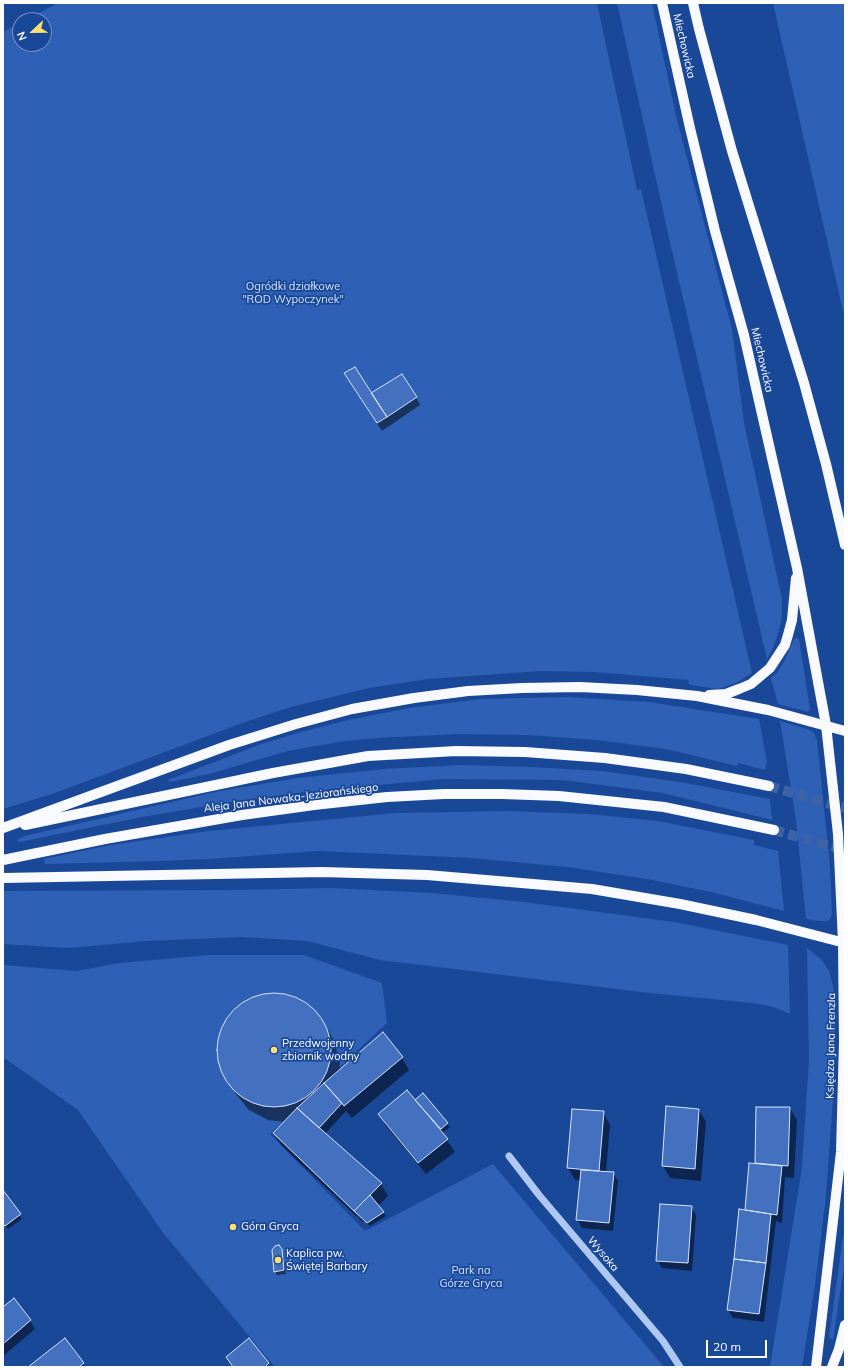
<!DOCTYPE html>
<html>
<head>
<meta charset="utf-8">
<style>
  body { margin:0 }
  #map { position:relative; width:848px; height:1370px; overflow:hidden; background:#1a4898; font-family:Mulish,sans-serif }
  canvas { display:block }
  .frame { position:absolute; inset:0; border:4px solid #fff; pointer-events:none }
  .north { position:absolute; left:12px; top:12px; width:40px; height:40px; box-sizing:border-box; background:#1a4898; border:1px solid #7691c1; border-radius:50%; rotate:248deg; font-size:11px; font-weight:700; line-height:16px; text-align:center; color:#fff }
  .north::after { content:''; display:block; margin:auto; width:14px; height:18px; background:#ffe06e; clip-path:polygon(50% 0,100% 100%,50% 72%,0 100%) }
  .scale { position:absolute; left:706px; top:1340px; width:61px; height:18px; box-sizing:border-box; border:2px solid #fff; border-top:0; padding-left:5px; font-size:12px; line-height:14px; white-space:nowrap; color:#fff; -webkit-text-stroke:3px #1a4898; paint-order:stroke }
</style>
</head>
<body>
<div id="map">
<canvas width="848" height="1370"></canvas>
<div class="frame"></div>
<div class="north">N</div>
<div class="scale">20 m</div>
</div>
<script>
const ctx = document.querySelector('canvas').getContext('2d');
ctx.lineJoin = 'round';
function fill(path, color) { ctx.fillStyle = color; ctx.fill(path, 'evenodd'); }
const shape = rows => new Path2D(rows.map(r => 'M' + r).join(''));
function trace(path, color, width, dash) { ctx.strokeStyle = color; ctx.lineWidth = width; ctx.lineCap = dash ? 'butt' : 'round'; ctx.setLineDash(dash || []); ctx.stroke(path); }
function write(font, color, halo, rows, align = 'center') {
  ctx.font = font + ' Mulish,sans-serif'; ctx.lineWidth = 3.5; ctx.setLineDash([]); ctx.textBaseline = 'middle'; ctx.strokeStyle = halo; ctx.fillStyle = color; for (const [text, x, y, turn = 0] of rows) {
    ctx.save(); ctx.translate(x, y); ctx.rotate((+turn || 0) * Math.PI / 180); ctx.textAlign = isNaN(turn) ? turn : align; if (halo) ctx.strokeText(text, 0, 0); ctx.fillText(text, 0, 0); ctx.restore();
  }
}
const green = shape([
  [58,3,597,3,637,190,641,189,752,673,736,683,717,689,691,685,688,683,689,680,595,672,540,671,428,679,369,688,291,707,248,721,55,793,3,809,3,32,20,23,20,44,44,44,44,20,26,20],
  [617,3,652,3,676,116,732,329,744,423,782,599,782,616,779,631,773,648,767,659,669,238],
  [773,3,845,3,845,320],
  [797,638,799,639,810,709,808,712,778,704,771,678,777,673,785,660,794,639],
  [568,697,649,702,759,719,767,762,765,770,738,763,737,766,666,749,597,740,527,735,459,734,377,738,345,741,288,751,209,774,170,782,168,780,261,744,301,732,348,720,409,708,481,699],
  [780,721,810,730,814,733,817,740,830,867,832,914,829,921,819,921,806,919,796,820],
  [462,765,531,767,602,771,680,782,770,799,772,820,663,793,563,780,443,779,314,791,243,800,142,817,19,842,17,840,20,838,29,835,215,792,297,778,383,769],
  [508,811,589,814,658,821,754,840,754,845,778,851,784,911,711,892,647,879,567,867,472,858,318,851,209,859,160,861,45,864,44,859,111,845,209,831,396,813],
  [331,888,432,893,524,902,674,922,788,945,790,1014,774,1007,753,1003,650,993,380,960,307,941,242,937,146,941,69,948,3,944,3,891,237,890],
  [807,948,822,960,829,971,833,986,835,1003,835,1071,826,1196,815,1285,802,1367,770,1367,802,1167,809,1061],
  [210,955,304,955,382,983,387,1023,297,1107,270,1134,365,1231,493,1164,664,1367,275,1367,164,1234,78,1110,3,1057,3,965,77,971,119,963],
  [845,1223,845,1260,833,1340,829,1337]
]);
const shadow = shape([
  [350,381,371,394,416,397,420,405,382,431],
  [268,993,290,996,310,1006,324,1023,333,1039,340,1061,339,1072,383,1033,402,1058,409,1070,352,1118,346,1111,325,1134,381,1184,388,1196,378,1206,386,1216,370,1226,364,1221,362,1222,354,1211,358,1218,282,1146,274,1134,285,1122,268,1120,249,1110,235,1093,225,1077,218,1055,220,1034,230,1014,247,1000],
  [423,1095,450,1127,442,1133,455,1152,426,1174,386,1126,379,1114,415,1101],
  [790,1108,797,1120,794,1178,785,1177,782,1223,776,1221,764,1322,733,1318,728,1310,740,1211,745,1211,756,1163],
  [699,1110,706,1122,701,1181,670,1178,663,1166],
  [603,1112,610,1125,606,1172,613,1173,618,1181,613,1231,582,1228,577,1219,581,1181,575,1180,568,1168],
  [3,1192,22,1219,8,1229,3,1223],
  [691,1207,696,1215,692,1271,662,1268,657,1260],
  [281,1250,283,1254,286,1274,277,1275,275,1271],
  [3,1309,30,1321,35,1329,3,1356],
  [249,1339,268,1364,270,1367,233,1367,232,1366,227,1358],
  [83,1363,85,1367,29,1367]
]);
const building = shape([
  [355,367,387,417,377,423,344,373,355,367],
  [402,374,417,397,387,417,371,393,402,374],
  '217 1050a57 57 0 1 1 114 0a57 57 0 1 1-114 0Z',
  [383,1032,403,1057,344,1106,324,1083,383,1032],
  [324,1083,342,1103,319,1128,297,1108,324,1083],
  [407,1090,448,1139,418,1163,378,1114,407,1090],
  [423,1093,448,1123,441,1129,415,1100,423,1093],
  [666,1106,699,1109,695,1169,662,1166,666,1106],
  [756,1107,790,1107,788,1166,755,1163,756,1107],
  [297,1108,382,1183,354,1211,273,1133,297,1108],
  [572,1109,604,1111,599,1171,567,1168,572,1109],
  [749,1163,782,1166,777,1215,745,1210,749,1163],
  [581,1170,614,1172,609,1223,576,1220,581,1170],
  [3,1190,21,1214,5,1226,3,1224,3,1190],
  [370,1195,384,1212,367,1223,354,1211,370,1195],
  [660,1204,692,1206,688,1263,656,1261,660,1204],
  [739,1209,771,1214,766,1263,734,1259,739,1209],
  [279,1245,282,1249,284,1270,274,1272,272,1250,275,1246,279,1245],
  [734,1259,766,1263,759,1314,727,1310,734,1259],
  [14,1298,31,1320,3,1344,3,1307,14,1298],
  [65,1338,84,1363,79,1367,28,1367,65,1338],
  [249,1338,269,1363,265,1367,233,1367,226,1357,249,1338]
]);
const majorTunnel = shape([
  [769,786,845,808],
  [774,830,845,850]
]);
const minor = shape([
  [509,1156,539,1195,663,1341,680,1367]
]);
const major = shape([
  [662,3,690,128,715,231,744,335,797,568,826,725,838,834,843,942,844,1042,841,1152,816,1367],
  [693,3,699,29,732,151,804,383,826,464,845,545],
  [709,695,726,694,739,689,751,684,770,668,785,645,788,635,792,620,796,578],
  [25,825,273,773,368,756,456,751,525,752,605,758,686,769,769,786],
  [3,828,229,745,296,724,352,709,414,698,468,691,522,688,580,687,637,690,697,696,768,710,845,731],
  [3,860,105,839,242,815,314,805,387,797,444,794,502,794,559,796,664,807,774,830],
  [3,878,322,872,427,875,592,889,680,904,756,920,845,943],
  [832,1367,839,1349,845,1325]
]);
const markers = [
  [274,1050,4,"#ffe06e"],
  [233,1227,4,"#ffe06e"],
  [278,1260,4,"#ffe06e"]
];
const streetNames = [
  ["Miechowicka",684,46,77],
  ["Miechowicka",762,360,77],
  ["Aleja Jana Nowaka-Jeziorańskiego",291,798,-7],
  ["Księdza Jana Frenzla",831,1046,-89],
  ["Wysoka",603,1254,50]
];
const parkNames = [
  ["Ogródki działkowe",293,287],
  ["\"ROD Wypoczynek\"",293,300],
  ["Park na",471,1271],
  ["Górze Gryca",471,1284]
];
const poiNames = [
  ["Przedwojenny",282,1044],
  ["zbiornik wodny",282,1057],
  ["Góra Gryca",241,1227],
  ["Kaplica pw.",286,1254],
  ["Świętej Barbary",286,1267]
];
fill(green, '#2e60b5');
fill(shadow, '#0007');
fill(building, '#4370bf');
trace(building, '#d6e4fb', 1);
trace(majorTunnel, '#3c63a7', 10, [10, 5]);
trace(minor, '#afc8f1', 7);
trace(major, '#f8faff', 10);
for (const [x, y, r, color] of markers) { const dot = new Path2D(); dot.arc(x, y, r, 0, 2 * Math.PI); ctx.fillStyle = color; ctx.fill(dot); trace(dot, '#1a4898', 1.5); }
write('11px', '#fff', '#1a4898', streetNames);
write('11px', '#d6e4fb', '#1a4898', parkNames);
write('11px', '#fff', '#1a4898', poiNames, 'left');
</script>
</body>
</html>
